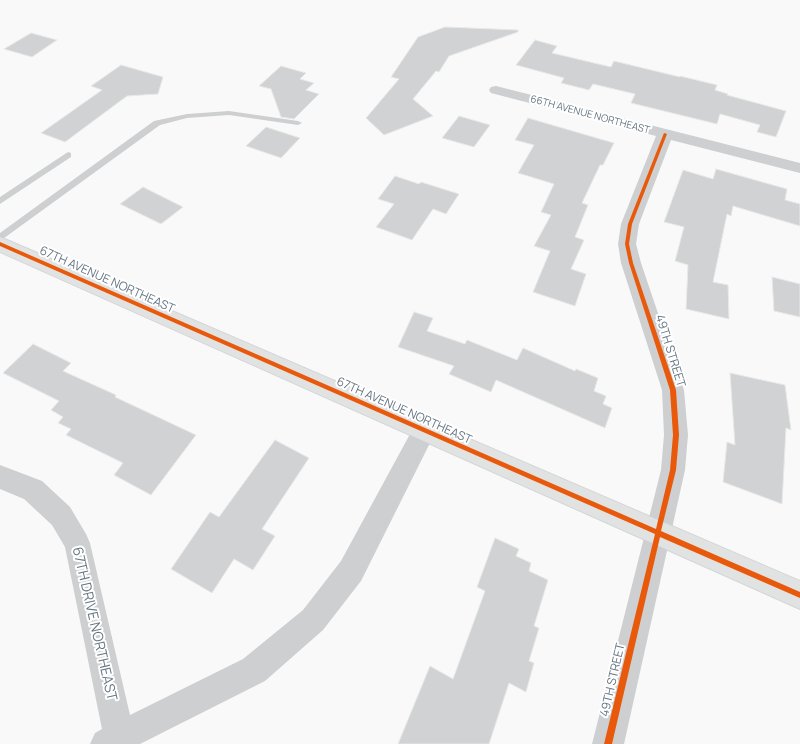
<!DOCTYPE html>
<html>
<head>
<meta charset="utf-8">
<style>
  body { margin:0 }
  canvas { display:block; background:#f9f9f9 }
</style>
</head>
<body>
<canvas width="800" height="744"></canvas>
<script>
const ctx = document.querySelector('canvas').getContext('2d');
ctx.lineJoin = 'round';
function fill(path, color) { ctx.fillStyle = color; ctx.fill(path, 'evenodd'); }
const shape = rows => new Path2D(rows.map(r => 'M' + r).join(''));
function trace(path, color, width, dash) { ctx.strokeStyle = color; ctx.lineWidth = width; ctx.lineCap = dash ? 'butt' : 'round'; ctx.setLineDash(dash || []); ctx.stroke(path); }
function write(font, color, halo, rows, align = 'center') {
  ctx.font = font + ' Manrope,sans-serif'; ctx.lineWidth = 4; ctx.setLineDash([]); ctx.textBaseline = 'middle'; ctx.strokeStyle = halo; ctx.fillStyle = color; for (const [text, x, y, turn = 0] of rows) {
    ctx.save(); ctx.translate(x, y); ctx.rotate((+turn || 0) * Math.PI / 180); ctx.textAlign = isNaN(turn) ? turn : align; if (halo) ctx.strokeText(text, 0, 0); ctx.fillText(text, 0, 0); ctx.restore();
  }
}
const building = shape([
  [445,27,518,30,518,32,449,56,439,72,436,71,413,99,433,116,384,135,366,118,399,79,391,77,418,37,445,27],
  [31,33,57,40,32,57,4,49,31,33],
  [535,40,557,46,552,53,611,67,614,61,680,77,680,76,717,85,715,90,728,94,727,95,786,111,776,137,757,132,760,125,720,114,717,124,631,103,635,94,593,84,589,90,561,83,564,78,516,65,535,40],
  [121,65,163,77,158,94,127,96,65,142,41,133,102,90,91,86,121,65],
  [281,66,306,73,300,79,314,83,306,90,319,94,294,119,281,117,271,89,259,86,281,66],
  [459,116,490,125,474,147,442,138,459,116],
  [528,118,614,143,603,165,600,165,582,203,588,205,575,237,584,240,571,269,586,274,575,306,533,292,550,251,534,246,551,215,541,212,554,184,518,173,534,145,515,140,528,118],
  [266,127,300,138,281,158,246,146,266,127],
  [716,169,787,189,785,200,800,204,800,226,733,206,731,216,727,214,713,282,728,285,729,319,686,309,688,265,675,261,684,227,664,222,683,170,713,179,716,169],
  [395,176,419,184,421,182,459,194,446,214,433,209,412,240,376,227,394,204,378,199,395,176],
  [143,187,183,207,161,224,120,204,143,187],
  [772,277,800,284,800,317,774,311,772,277],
  [414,312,433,318,427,331,465,344,467,340,517,360,523,348,575,371,576,369,598,378,594,391,606,396,603,404,612,408,605,428,496,380,491,392,449,374,454,366,398,347,414,312],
  [33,344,71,363,63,371,116,395,115,397,196,435,151,495,114,475,123,463,66,435,71,429,58,423,63,417,51,410,59,401,3,373,33,344],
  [730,373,785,385,791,430,786,428,782,504,723,482,727,442,735,445,730,373],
  [275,440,309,458,262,529,275,536,253,570,234,559,212,593,171,569,210,512,219,517,275,440],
  [495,538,519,549,516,556,531,563,529,571,548,580,534,626,539,628,529,661,534,663,526,692,509,683,489,744,398,744,430,666,453,679,485,591,477,587,495,538]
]);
const lane = shape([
  [229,111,298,121,302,123,298,125,229,115,187,118,160,125,0,241,0,233,154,121,187,114,229,111],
  [68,152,71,153,71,157,0,204,0,197,68,152]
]);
const street = shape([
  [496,86,800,163,800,173,671,140,639,224,636,244,641,263,684,390,688,435,685,470,624,744,592,744,661,470,664,435,662,390,621,263,618,244,621,224,656,136,491,93,489,90,491,87,496,86],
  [424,420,432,423,436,431,361,581,323,630,265,681,140,744,90,744,95,733,102,729,65,547,52,525,24,499,0,489,0,465,42,481,70,507,86,534,90,543,130,715,243,659,303,610,341,561,416,423,424,420]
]);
const secondary = shape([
  [0,237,800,581,800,609,0,252,0,237]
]);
const cycleway = shape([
  [664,133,667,134,632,224,629,244,633,263,676,390,679,435,676,470,661,531,800,592,800,598,660,537,612,744,604,744,655,534,0,246,0,242,656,529,670,470,673,435,670,390,629,263,625,244,628,224,664,133]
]);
const farStreetnames = [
  ["66TH AVENUE NORTHEAST",590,115,15]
];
const streetNames = [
  ["67TH AVENUE NORTHEAST",107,280,24],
  ["49TH STREET",670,351,73],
  ["67TH AVENUE NORTHEAST",404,411,24],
  ["49TH STREET",613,680,-77]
];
const nearStreetnames = [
  ["67TH DRIVE NORTHEAST",94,624,77]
];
fill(building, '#d0d2d3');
trace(building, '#e8e8e8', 1);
trace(secondary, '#d5d6d7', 2);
fill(lane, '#cecfd0');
fill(street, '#cecfd0');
fill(secondary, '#e1e2e2');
fill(cycleway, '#e8590c');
write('10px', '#657683', '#fff', farStreetnames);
write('12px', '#657683', '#fff', streetNames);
write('14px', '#657683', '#fff', nearStreetnames);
</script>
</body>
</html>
